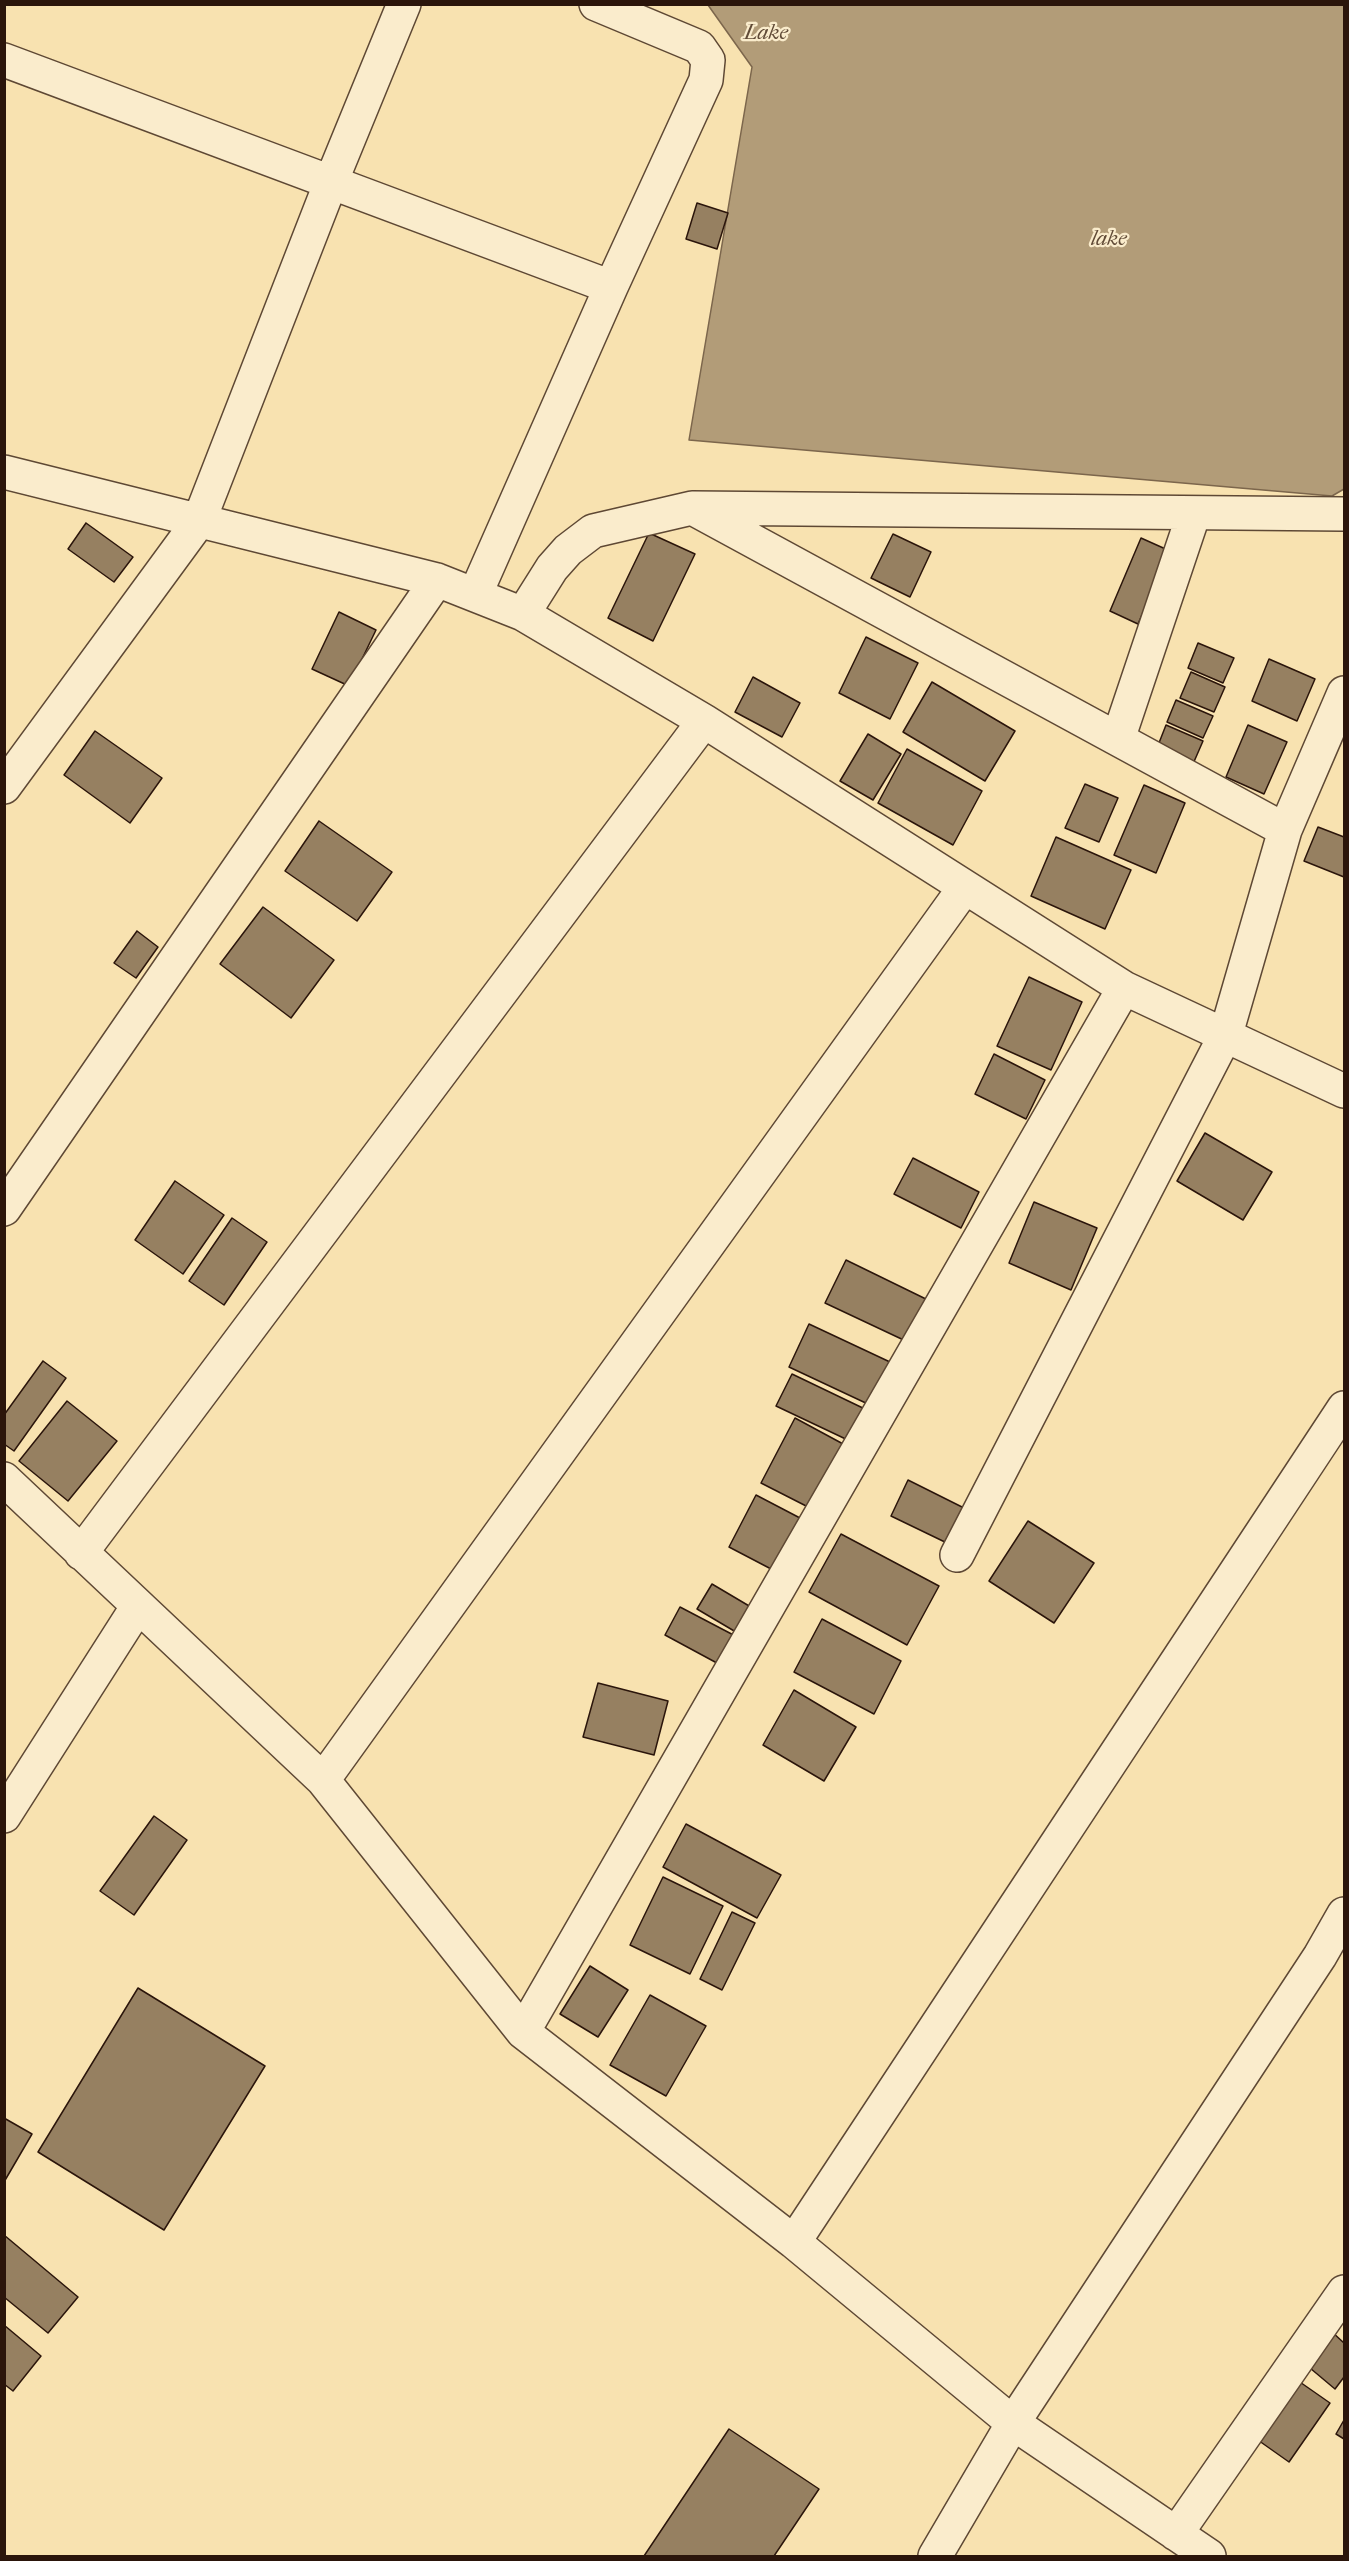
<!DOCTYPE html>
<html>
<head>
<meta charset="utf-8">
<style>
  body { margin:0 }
  #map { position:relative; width:1349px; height:2561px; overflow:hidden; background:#f8e2b0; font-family:"IM FELL French Canon",serif }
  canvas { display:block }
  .frame { position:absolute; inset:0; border:6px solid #2b150b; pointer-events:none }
</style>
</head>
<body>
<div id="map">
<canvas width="1349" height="2561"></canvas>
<div class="frame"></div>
</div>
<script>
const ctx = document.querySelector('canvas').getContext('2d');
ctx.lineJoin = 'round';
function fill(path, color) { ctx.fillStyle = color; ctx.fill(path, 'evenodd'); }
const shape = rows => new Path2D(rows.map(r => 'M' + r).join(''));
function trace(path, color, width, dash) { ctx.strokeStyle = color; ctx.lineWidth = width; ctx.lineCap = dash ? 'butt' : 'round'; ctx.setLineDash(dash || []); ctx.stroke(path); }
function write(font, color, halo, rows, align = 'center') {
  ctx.font = font + ' "IM FELL French Canon",serif'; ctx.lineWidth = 4.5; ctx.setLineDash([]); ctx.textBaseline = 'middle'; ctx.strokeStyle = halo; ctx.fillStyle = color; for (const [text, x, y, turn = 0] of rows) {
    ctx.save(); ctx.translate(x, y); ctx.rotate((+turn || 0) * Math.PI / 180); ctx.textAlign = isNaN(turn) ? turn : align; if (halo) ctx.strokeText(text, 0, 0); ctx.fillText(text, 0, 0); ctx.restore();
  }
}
const water = shape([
  [708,5,1344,5,1344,489,1332,496,689,440,752,67,708,5]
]);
const building = shape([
  [697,203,728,213,717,249,686,239,697,203],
  [86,523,133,557,114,582,68,549,86,523],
  [649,533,695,554,653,641,608,618,649,533],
  [893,534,931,552,910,597,871,578,893,534],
  [1141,538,1170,551,1138,624,1110,611,1141,538],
  [339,612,376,630,349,686,312,669,339,612],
  [866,637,918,663,890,719,839,693,866,637],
  [1198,643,1234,658,1223,683,1188,668,1198,643],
  [1269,659,1315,679,1297,721,1252,701,1269,659],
  [1191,672,1225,687,1214,712,1180,698,1191,672],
  [753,677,800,703,782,737,735,712,753,677],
  [932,682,1015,731,985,781,903,732,932,682],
  [1176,700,1213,716,1203,738,1167,722,1176,700],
  [1166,725,1203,741,1193,764,1157,748,1166,725],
  [1248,725,1287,742,1264,794,1226,777,1248,725],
  [95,731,162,778,130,823,64,775,95,731],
  [868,734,901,754,873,800,840,781,868,734],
  [907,749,982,791,953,845,878,803,907,749],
  [1085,784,1118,798,1099,842,1065,828,1085,784],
  [1144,785,1185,803,1156,873,1114,855,1144,785],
  [319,821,392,872,357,921,285,871,319,821],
  [1318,827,1344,837,1344,877,1304,861,1318,827],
  [1056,837,1131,870,1105,929,1031,896,1056,837],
  [263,907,334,960,291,1018,220,964,263,907],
  [137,931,158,947,136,978,114,963,137,931],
  [1029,977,1082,1002,1051,1070,997,1046,1029,977],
  [994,1054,1045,1080,1026,1119,975,1094,994,1054],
  [1205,1133,1272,1172,1243,1220,1177,1181,1205,1133],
  [913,1158,979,1192,961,1228,894,1194,913,1158],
  [175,1181,224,1215,183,1274,135,1240,175,1181],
  [1034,1202,1097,1228,1071,1290,1009,1263,1034,1202],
  [232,1218,267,1242,224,1305,189,1281,232,1218],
  [846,1260,930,1301,910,1343,825,1303,846,1260],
  [809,1324,890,1362,870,1405,789,1367,809,1324],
  [43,1361,66,1378,14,1451,4,1444,4,1415,43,1361],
  [792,1374,867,1410,852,1442,776,1406,792,1374],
  [67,1401,117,1441,68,1501,19,1461,67,1401],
  [795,1418,845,1445,812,1509,761,1483,795,1418],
  [908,1480,966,1509,949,1544,891,1516,908,1480],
  [756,1495,800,1518,773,1570,729,1547,756,1495],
  [1028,1521,1094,1563,1054,1623,989,1581,1028,1521],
  [841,1534,939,1586,907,1645,809,1592,841,1534],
  [712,1584,761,1613,746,1638,697,1609,712,1584],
  [680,1607,743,1640,728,1669,665,1635,680,1607],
  [822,1619,901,1661,874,1714,794,1672,822,1619],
  [598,1683,668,1701,654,1755,583,1737,598,1683],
  [794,1690,856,1727,824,1781,763,1745,794,1690],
  [154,1816,187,1840,134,1915,100,1891,154,1816],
  [686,1824,781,1875,757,1918,663,1867,686,1824],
  [663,1877,723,1906,690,1974,630,1945,663,1877],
  [732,1912,755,1923,722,1990,700,1979,732,1912],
  [590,1966,628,1990,598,2037,560,2014,590,1966],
  [138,1988,265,2066,164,2230,38,2152,138,1988],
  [650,1995,706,2026,666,2096,610,2065,650,1995],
  [4,2118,32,2134,4,2182,4,2118],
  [4,2235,78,2297,48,2333,4,2297,4,2235],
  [4,2325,41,2356,13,2391,4,2384,4,2325],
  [1331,2331,1344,2343,1344,2377,1335,2389,1304,2363,1331,2331],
  [1297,2380,1330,2403,1289,2462,1255,2438,1297,2380],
  [1344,2420,1344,2439,1336,2434,1344,2420],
  [729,2429,819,2489,774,2556,644,2556,729,2429]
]);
const minor = shape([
  [4,60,611,287],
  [4,472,437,580,523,614,704,721,1124,988,1344,1091],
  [696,510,1285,830],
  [475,595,611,287,706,80,708,60,699,47,596,4],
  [523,614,552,568,568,550,593,531,692,508,1344,514],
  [1118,739,1194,513],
  [4,787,199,521,331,182,404,4],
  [4,1209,437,580],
  [4,1479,323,1780,523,2032,794,2242,1013,2423,1209,2556],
  [81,1553,704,721],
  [957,1555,1226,1034,1285,830,1344,693],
  [323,1780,965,887],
  [4,1816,138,1606],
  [523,2032,1124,988],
  [794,2242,1344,1408],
  [1176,2534,1344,2292],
  [935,2556,1013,2423,1320,1956,1344,1914]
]);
const waterNames = [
  ["Lake",766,34],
  ["lake",1109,240]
];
fill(water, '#b29c78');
trace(water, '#7c664c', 1.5);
fill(building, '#968061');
trace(building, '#2b150b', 1.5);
trace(minor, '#5e4834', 36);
trace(minor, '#faeccc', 33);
write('italic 21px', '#614b37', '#faeccc', waterNames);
</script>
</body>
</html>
